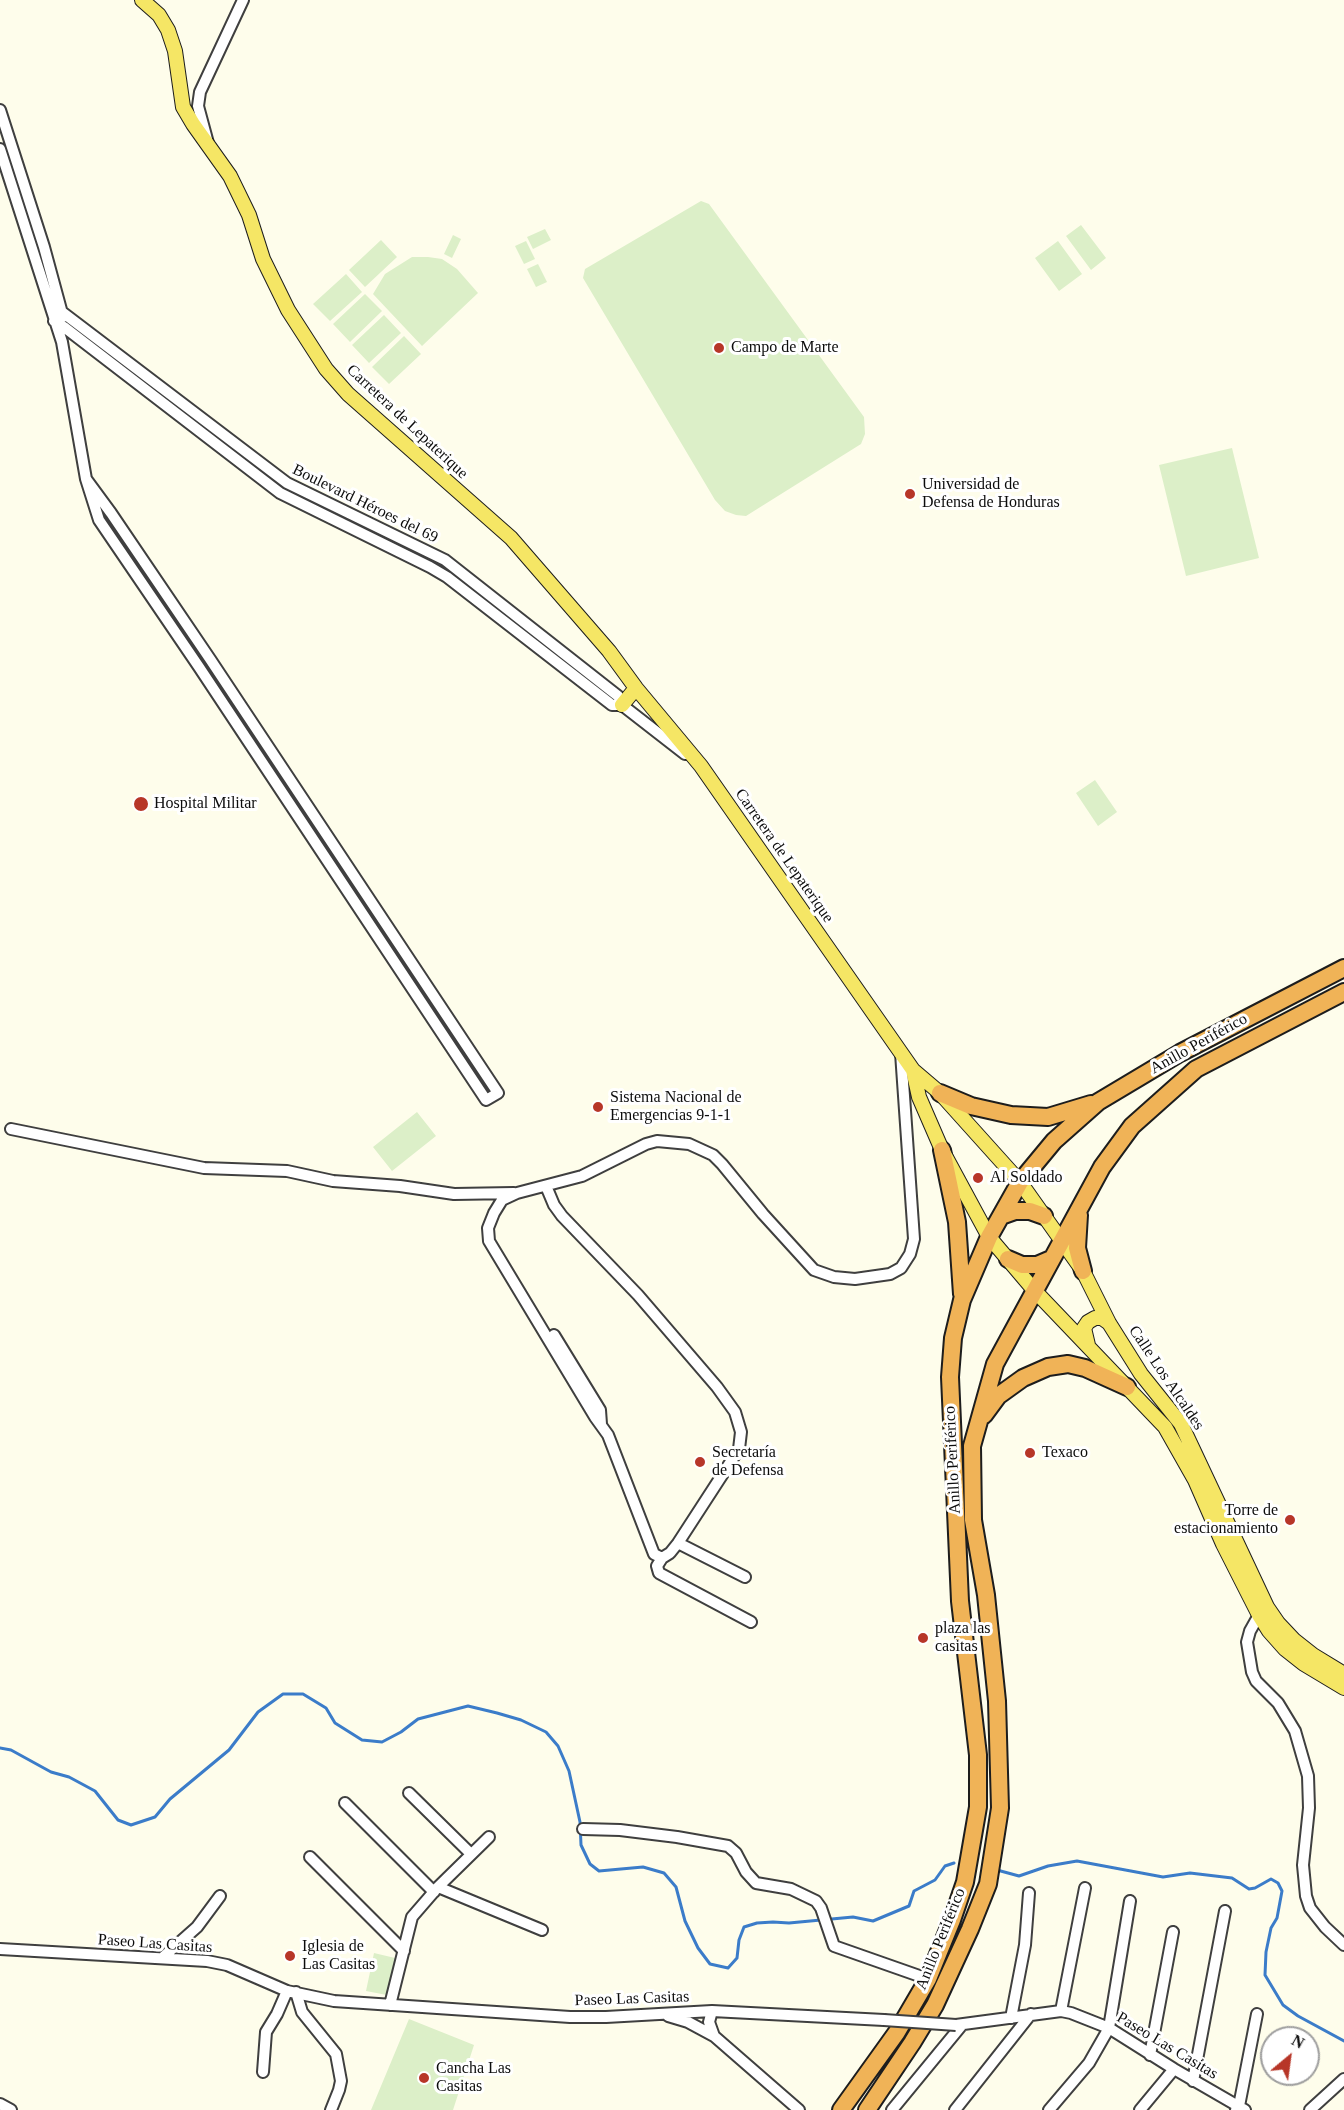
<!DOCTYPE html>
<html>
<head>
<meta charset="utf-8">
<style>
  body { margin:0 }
  #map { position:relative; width:1344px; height:2110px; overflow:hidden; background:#fefdeb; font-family:Georgia,serif }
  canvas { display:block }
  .north { position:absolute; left:1260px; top:2026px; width:60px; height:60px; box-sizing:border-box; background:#fff; border:2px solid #9e9e9e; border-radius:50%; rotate:29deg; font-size:16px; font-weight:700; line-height:24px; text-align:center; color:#0c0c0c }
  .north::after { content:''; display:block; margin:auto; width:21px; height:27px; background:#b73628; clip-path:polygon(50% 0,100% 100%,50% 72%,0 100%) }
</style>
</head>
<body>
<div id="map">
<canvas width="1344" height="2110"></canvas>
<div class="north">N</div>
</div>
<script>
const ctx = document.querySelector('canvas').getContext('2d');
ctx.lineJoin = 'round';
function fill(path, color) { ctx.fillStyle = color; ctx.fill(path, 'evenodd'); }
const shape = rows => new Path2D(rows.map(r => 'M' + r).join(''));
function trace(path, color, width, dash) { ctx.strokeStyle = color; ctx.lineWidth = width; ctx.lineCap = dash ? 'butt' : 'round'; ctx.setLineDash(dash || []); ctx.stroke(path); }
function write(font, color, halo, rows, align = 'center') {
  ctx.font = font + ' Georgia,serif'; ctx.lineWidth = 6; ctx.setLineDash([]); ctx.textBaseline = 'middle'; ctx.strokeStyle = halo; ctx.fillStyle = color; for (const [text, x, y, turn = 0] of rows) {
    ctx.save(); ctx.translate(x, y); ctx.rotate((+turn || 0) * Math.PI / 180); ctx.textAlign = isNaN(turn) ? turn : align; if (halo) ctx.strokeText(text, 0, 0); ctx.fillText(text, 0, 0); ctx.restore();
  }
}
const pitch = shape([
  [701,201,709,204,864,417,865,434,861,444,746,516,736,515,725,511,715,500,583,278,585,269],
  [1081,225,1106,258,1091,270,1066,236],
  [545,229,551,240,533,249,527,237],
  [453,235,461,239,452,258,444,254],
  [381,240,397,257,365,287,349,270],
  [526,241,535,259,524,264,515,246],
  [1058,241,1082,274,1059,291,1035,258],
  [412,257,428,257,442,259,457,269,478,293,422,346,373,294,385,274],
  [538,264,547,282,536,287,527,269],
  [346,274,362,292,330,321,313,304],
  [365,294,382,311,350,342,333,324],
  [384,315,401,333,369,363,352,345],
  [404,336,421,354,389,384,372,367],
  [1232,448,1259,558,1186,576,1159,465],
  [1095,780,1117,812,1098,826,1076,793],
  [417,1112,436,1136,392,1171,373,1147],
  [374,1953,395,1958,387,1995,366,1991],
  [409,2019,474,2045,453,2110,371,2110]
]);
const stream = shape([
  [0,1748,11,1750,51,1772,69,1777,95,1791,118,1820,131,1825,155,1817,170,1799,229,1750,258,1712,283,1694,303,1694,326,1708,335,1723,362,1740,382,1742,401,1732,418,1719,468,1706,497,1713,521,1720,546,1732,558,1746,569,1771,580,1822,581,1845,590,1864,599,1871,643,1867,664,1873,676,1887,685,1921,698,1948,710,1964,728,1968,737,1958,739,1940,744,1927,757,1923,773,1922,789,1923,853,1917,873,1921,909,1906,914,1891,935,1880,945,1866,954,1863],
  [997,1870,1019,1876,1048,1866,1077,1861,1163,1877,1190,1873,1232,1878,1249,1889,1255,1888,1271,1879,1278,1883,1282,1891,1277,1918,1271,1928,1266,1952,1265,1975,1283,2005,1298,2016,1344,2041]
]);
const minor = shape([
  [0,110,44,247,63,317],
  [208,143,198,106,200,92,243,0],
  [0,149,62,342,86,479,99,520,199,667,486,1100,498,1093,210,659,111,513,86,479],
  [51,307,62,312,287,483,445,560,618,696,622,705,685,754],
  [54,321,64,327,280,493,430,567,447,577,612,705,622,705],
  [11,1129,204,1168,287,1171,333,1181,400,1186,454,1194,514,1193],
  [546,1186,554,1205,562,1216,638,1295,717,1387,735,1412,741,1432,739,1449,678,1543,670,1553,662,1558,654,1554,608,1435,595,1417,489,1241,488,1228,494,1213,502,1200,517,1193,582,1176,646,1144,657,1141,689,1144,713,1155,722,1164,763,1214,814,1270,834,1277,855,1279,890,1274,901,1268,910,1254,914,1239,901,1053],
  [554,1335,600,1410,601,1424],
  [678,1543,745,1577],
  [662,1558,657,1566,659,1573,751,1622],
  [1259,1615,1250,1631,1247,1642,1252,1672,1256,1681,1278,1703,1295,1731,1308,1776,1309,1808,1303,1865,1306,1896,1310,1908,1325,1927,1344,1945],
  [409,1793,471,1854],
  [345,1803,434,1892],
  [583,1829,620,1830,677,1837,728,1846,736,1853,746,1872,756,1883,791,1889,816,1901,821,1908,834,1946,928,1979],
  [310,1857,404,1951],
  [438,1887,542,1930],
  [0,1949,207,1961,227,1965,287,1991,334,2001,570,2017,606,2017,712,2011,884,2020],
  [162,1958,197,1927,220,1896],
  [296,1992,302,2012,336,2054,341,2081,339,2090,331,2110],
  [390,2005,412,1917,438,1887,489,1837],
  [712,2011,709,2022,714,2036],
  [1061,2011,1085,1888],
  [668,2016,688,2022,714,2036,799,2110],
  [1011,2018,1025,1945,1029,1893],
  [956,2025,1061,2011,1071,2013,1109,2028,1174,2069,1245,2110],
  [1150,2055,1173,1932],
  [263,2072,266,2032,277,2014,287,1991],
  [1193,2081,1225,1911],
  [0,2104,11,2110],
  [892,2110,961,2026],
  [955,2110,1031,2014],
  [1049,2110,1089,2063,1109,2028,1130,1901],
  [1140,2110,1174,2069],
  [1236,2110,1239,2106,1257,2014],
  [1310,2110,1344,2079]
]);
const major = shape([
  [142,0,159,15,168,30,175,51,183,107,193,124,230,176,249,215,263,259,288,310,326,369,348,394,511,538,609,651,636,688,701,766,913,1070,940,1093,1020,1182,1083,1271,1109,1323,1141,1374,1181,1424,1267,1607,1278,1623,1294,1640,1313,1655,1344,1674],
  [622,705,636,688],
  [913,1070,919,1097,942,1150,989,1237,1034,1290,1165,1427,1195,1480,1223,1544,1259,1615,1269,1631,1285,1649,1304,1664,1344,1688],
  [1088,1345,1084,1328,1088,1322,1095,1318,1102,1318,1109,1323]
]);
const highway = shape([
  [940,1093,971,1106,1011,1115,1048,1117,1091,1104],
  [942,1150,957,1222,962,1294],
  [1079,1215,1077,1248,1083,1271],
  [1001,1216,1015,1211,1030,1211,1044,1216],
  [1008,1259,1022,1265,1037,1265,1051,1259],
  [984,1415,998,1396,1023,1378,1048,1367,1068,1364,1085,1368,1127,1387],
  [841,2110,897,2032,928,1979,952,1920,965,1882,978,1807,978,1755,960,1601,950,1377,953,1338,962,1300,989,1237,1020,1182,1054,1141,1098,1102,1180,1053,1344,968],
  [867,2110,912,2043,935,2005,970,1929,988,1884,1000,1808,997,1701,986,1595,973,1520,972,1446,995,1364,1102,1167,1132,1126,1196,1069,1344,992]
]);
const minorBridge = shape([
  [884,2020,956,2025]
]);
const markers = [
  [719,348,6,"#b73628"],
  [910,494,6,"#b73628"],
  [141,804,8,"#b73628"],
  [598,1107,6,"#b73628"],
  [978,1178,6,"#b73628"],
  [1030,1453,6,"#b73628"],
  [700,1462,6,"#b73628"],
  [1290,1520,6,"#b73628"],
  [923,1638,6,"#b73628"],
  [290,1956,6,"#b73628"],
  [424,2078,6,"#b73628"]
];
const poiNames = [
  ["Campo de Marte",731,348],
  ["Universidad de",922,485],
  ["Defensa de Honduras",922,503],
  ["Hospital Militar",154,804],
  ["Sistema Nacional de",610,1098],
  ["Emergencias 9-1-1",610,1116],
  ["Al Soldado",990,1178],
  ["Secretaría",712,1453],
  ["de Defensa",712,1471],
  ["Texaco",1042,1453],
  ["Torre de",1278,1511,"right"],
  ["estacionamiento",1278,1529,"right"],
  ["plaza las",935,1629],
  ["casitas",935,1647],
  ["Iglesia de",302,1947],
  ["Las Casitas",302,1965],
  ["Cancha Las",436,2069],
  ["Casitas",436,2087]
];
const streetNames = [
  ["Carretera de Lepaterique",407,422,43],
  ["Boulevard Héroes del 69",365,504,26],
  ["Carretera de Lepaterique",784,856,55],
  ["Anillo Periférico",1199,1044,-29],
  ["Calle Los Alcaldes",1166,1378,56],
  ["Anillo Periférico",953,1460,-93],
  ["Anillo Periférico",941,1939,-68],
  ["Paseo Las Casitas",155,1944,4],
  ["Paseo Las Casitas",632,1999,-2],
  ["Paseo Las Casitas",1167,2046,31]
];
fill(pitch, '#dcefc8');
trace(stream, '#3b7cc9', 3);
trace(minor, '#3f3f3f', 14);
trace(major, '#1d1d1d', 16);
trace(highway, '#1d1d1d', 20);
trace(minor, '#fff', 10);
trace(major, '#f5e665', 14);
trace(highway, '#f0b357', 16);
trace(minorBridge, '#3f3f3f', 14, []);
trace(minorBridge, '#fff', 10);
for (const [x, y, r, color] of markers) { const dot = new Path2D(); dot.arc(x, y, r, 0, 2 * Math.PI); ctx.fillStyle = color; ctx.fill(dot); trace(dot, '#fff', 2); }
write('16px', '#0c0c0c', '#fff', poiNames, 'left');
write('16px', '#0c0c0c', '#fff', streetNames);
</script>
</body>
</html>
